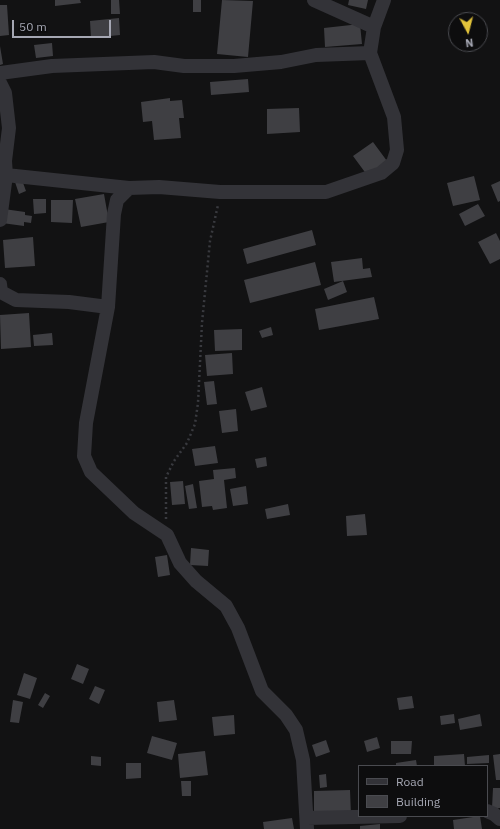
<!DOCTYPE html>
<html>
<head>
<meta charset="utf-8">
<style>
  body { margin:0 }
  #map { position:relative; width:500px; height:829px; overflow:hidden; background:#121213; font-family:"IBM Plex Sans",sans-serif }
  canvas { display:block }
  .legend { position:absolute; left:358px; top:765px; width:130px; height:52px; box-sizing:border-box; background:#0d0d0e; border:1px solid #4a4b50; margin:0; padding:5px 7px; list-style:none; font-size:12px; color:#a5a7b3 }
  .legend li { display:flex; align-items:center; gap:8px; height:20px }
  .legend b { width:20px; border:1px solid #4a4b50 }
  .north { position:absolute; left:448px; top:12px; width:40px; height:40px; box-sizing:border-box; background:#0d0d0e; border:1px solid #4a4b50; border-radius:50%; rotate:173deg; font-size:11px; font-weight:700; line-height:16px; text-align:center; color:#a5a7b3 }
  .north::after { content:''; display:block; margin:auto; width:14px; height:18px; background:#e3c43b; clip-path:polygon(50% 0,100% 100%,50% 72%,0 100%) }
  .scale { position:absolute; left:12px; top:20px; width:99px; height:18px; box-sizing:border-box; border:2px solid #a5a7b3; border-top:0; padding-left:5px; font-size:12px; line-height:14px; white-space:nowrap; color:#a5a7b3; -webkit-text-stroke:3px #0d0d0e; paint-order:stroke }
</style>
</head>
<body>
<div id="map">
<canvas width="500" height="829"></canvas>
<ul class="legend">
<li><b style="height:5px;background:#333338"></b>Road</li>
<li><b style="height:11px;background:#3f3f43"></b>Building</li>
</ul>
<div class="north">N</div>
<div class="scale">50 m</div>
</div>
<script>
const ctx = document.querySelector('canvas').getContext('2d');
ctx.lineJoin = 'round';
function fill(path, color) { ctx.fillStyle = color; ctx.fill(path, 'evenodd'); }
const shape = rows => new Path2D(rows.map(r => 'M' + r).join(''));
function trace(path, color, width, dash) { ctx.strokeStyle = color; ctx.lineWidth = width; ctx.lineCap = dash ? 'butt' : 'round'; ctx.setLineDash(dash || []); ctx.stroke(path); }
const building = shape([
  [55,0,80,0,81,3,55,6],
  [111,0,119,0,120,14,111,14],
  [193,0,201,0,201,12,193,12],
  [222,0,253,1,248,57,217,54],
  [349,0,368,0,366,9,348,5],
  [0,5,7,5,9,35,0,36],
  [119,18,120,35,91,38,90,21],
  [360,24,362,44,325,47,324,28],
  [52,43,53,56,36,58,34,45],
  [0,46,3,64,0,65],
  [248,79,249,92,211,95,210,82],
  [170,98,170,101,182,100,184,118,179,118,181,138,154,140,152,121,143,122,141,102],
  [299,108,300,132,267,134,267,109],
  [373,142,387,161,367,175,353,156],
  [474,176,480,200,453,206,447,183],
  [22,180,26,191,19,194,15,182],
  [500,181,500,201,498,202,491,185],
  [104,194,109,222,81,227,75,199],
  [33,199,46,199,46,213,34,214],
  [51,200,73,200,72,223,51,222],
  [478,204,485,216,465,226,459,214],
  [4,209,25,212,25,215,32,216,31,223,24,222,24,226,2,223],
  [312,230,316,245,247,264,243,249],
  [496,233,500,241,500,259,490,264,478,242],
  [33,237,35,266,5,268,3,240],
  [362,258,363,269,370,268,372,277,334,282,331,262],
  [315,262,321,285,250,303,244,280],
  [343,281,347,292,328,300,324,289],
  [374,297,379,319,319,330,315,309],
  [29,313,31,347,1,349,0,315],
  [271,327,273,335,262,338,259,331],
  [242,329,242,350,215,351,214,330],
  [52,333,53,345,34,346,33,335],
  [232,353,233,374,207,376,205,355],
  [214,381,217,404,207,405,204,382],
  [262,387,267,407,251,411,245,392],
  [236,409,238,431,222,433,219,411],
  [215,446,218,463,195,466,192,449],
  [266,457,267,466,257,468,255,459],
  [235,468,236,478,224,480,227,508,213,510,212,506,202,507,199,481,214,479,213,470],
  [183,481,185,504,172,505,170,482],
  [193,484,197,508,189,509,185,486],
  [246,486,248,504,233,506,230,489],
  [288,504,290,515,267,519,265,509],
  [365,514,367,535,347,536,346,516],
  [191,548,209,550,208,566,190,565],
  [167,555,170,575,158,577,155,557],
  [77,664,89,669,83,684,71,679],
  [24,673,37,678,30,699,17,695],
  [95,686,105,690,99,704,89,699],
  [45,693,50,696,43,708,38,705],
  [412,696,414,708,399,710,397,698],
  [13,700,23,702,19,723,10,722],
  [174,700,177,720,159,722,157,702],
  [454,714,455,723,441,725,440,716],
  [480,714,482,726,460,730,458,719],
  [234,715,235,734,214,736,212,717],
  [152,736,177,743,172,760,147,753],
  [377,737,380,748,367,752,364,741],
  [326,740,330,752,316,757,312,745],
  [391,741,412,741,411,754,391,754],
  [205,751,208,775,180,778,178,754],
  [464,754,465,766,434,766,434,756],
  [500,754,500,780,496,780,493,755],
  [489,755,489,763,467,764,467,757],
  [91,756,101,757,101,766,91,765],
  [416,760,417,766,396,766,396,763],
  [126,763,141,763,141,778,126,779],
  [326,774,327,787,320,788,319,775],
  [181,781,191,781,191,796,182,796],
  [493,788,500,788,500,808,492,808],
  [350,790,351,815,314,815,314,791],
  [480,816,482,829,454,829,453,820],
  [292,818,294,829,264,829,263,822],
  [380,824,380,829,360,829,360,826]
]);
const path = shape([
  [166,519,166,477,174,461,187,443,195,424,198,403,202,323,210,241,218,205]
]);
const minor = shape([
  [314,0,374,27],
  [0,73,52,66,154,62,184,66,234,66,281,62,316,55,370,53],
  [0,83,5,93,9,128,5,161,6,175,129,188],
  [0,220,6,175],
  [0,284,1,292,16,300,69,302,108,307],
  [487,811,494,814,500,819],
  [307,818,400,816],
  [307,829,303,760,296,730,286,715,262,691,238,628,226,606,196,581,180,563,167,535,134,513,91,472,84,456,86,423,108,307,114,214,117,200,129,188,159,187,220,192,326,192,381,173,393,163,397,150,394,117,370,53,374,27,384,0]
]);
fill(building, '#3f3f43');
trace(path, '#393a3f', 2.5, [2, 3]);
trace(minor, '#333338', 14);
</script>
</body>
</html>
